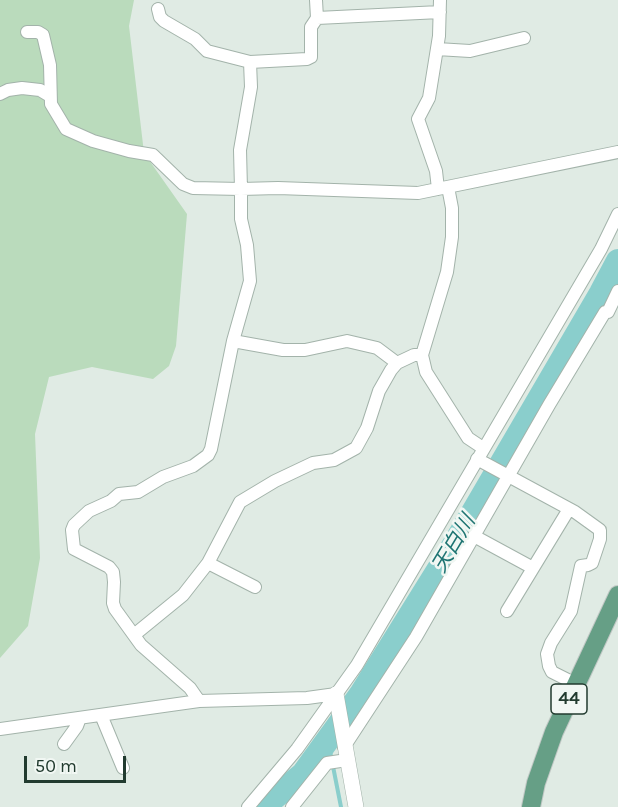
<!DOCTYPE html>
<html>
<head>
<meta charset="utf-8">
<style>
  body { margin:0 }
  #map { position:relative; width:618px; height:807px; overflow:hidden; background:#e0ebe4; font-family:Karla,sans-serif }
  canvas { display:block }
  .scale { position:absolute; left:24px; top:756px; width:102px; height:27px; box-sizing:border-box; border:3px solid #223b2f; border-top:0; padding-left:8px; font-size:18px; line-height:21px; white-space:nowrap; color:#223b2f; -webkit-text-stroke:4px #f1f7f3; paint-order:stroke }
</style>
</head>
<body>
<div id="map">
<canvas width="618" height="807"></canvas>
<div class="scale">50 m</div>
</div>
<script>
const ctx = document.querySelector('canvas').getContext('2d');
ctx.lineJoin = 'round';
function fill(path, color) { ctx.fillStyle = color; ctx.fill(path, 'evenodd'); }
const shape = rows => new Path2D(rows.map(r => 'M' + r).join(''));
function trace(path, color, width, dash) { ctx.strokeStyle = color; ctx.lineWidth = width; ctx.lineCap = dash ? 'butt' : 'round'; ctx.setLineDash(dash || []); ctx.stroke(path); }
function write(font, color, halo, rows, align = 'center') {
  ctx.font = font + ' Karla,"Noto Sans JP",sans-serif'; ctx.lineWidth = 5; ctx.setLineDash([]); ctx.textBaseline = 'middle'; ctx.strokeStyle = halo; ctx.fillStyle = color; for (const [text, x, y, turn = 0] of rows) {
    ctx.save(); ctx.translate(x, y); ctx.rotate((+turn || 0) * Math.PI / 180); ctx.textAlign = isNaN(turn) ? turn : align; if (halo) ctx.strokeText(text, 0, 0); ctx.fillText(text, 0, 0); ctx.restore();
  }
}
const green = shape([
  [0,0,134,0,129,26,144,153,187,214,176,346,169,366,153,379,92,367,49,377,35,434,40,558,28,626,0,658]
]);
const stream = shape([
  [328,741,341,807]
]);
const river = shape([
  [263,807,303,774,361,694,455,543,601,293,618,261]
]);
const minor = shape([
  [158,9,160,17,164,21,195,39,207,51,250,62,307,59,311,57,311,27,317,18,316,0],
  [317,18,440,12],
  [27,32,38,32,43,35,50,65,51,104,66,129,93,141,129,151,153,155,183,184,193,188,241,189,240,150,251,87,250,62],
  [437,49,470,51,524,38],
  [0,94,8,90,22,88,40,90,50,96],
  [448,187,452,208,452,237,447,272,422,355,426,372,468,438,483,448],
  [438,189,436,171,418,119,429,98,439,36,440,0],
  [233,341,283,350,305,350,347,341,377,348,397,363],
  [477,459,575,512,600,530,600,539,592,563,588,565,581,566,571,611,551,643,547,654,549,666,552,672,576,684],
  [474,536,533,568],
  [208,563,255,587],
  [507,611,569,509],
  [134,635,183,595,208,563,240,502,275,481,313,463,334,460,356,448,367,428,379,391,391,370,397,363,414,355,422,355],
  [199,701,190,688,141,645,115,609,113,603,114,582,113,572,109,567,74,549,72,530,74,525,89,511,111,501,119,494,138,492,163,477,193,466,208,455,211,449,233,341,250,281,247,245,241,219,241,189,278,188,418,193,618,152],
  [101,715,123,768],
  [0,729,199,701,307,698,336,694],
  [64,744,77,726,80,718],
  [344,747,416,637,549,405,605,312,608,312,618,291],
  [248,807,297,749,357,665,601,249,618,214],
  [292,807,327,763,347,760]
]);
const tertiary = shape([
  [336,694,356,807]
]);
const primary = shape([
  [531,807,536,783,554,732,618,595]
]);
const shields = [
  [569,699,36]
];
const shieldNames = [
  ["44",569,699]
];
const waterNames = [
  ["天白川",454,544,-59]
];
fill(green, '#badbbc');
trace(stream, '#8acecc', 4);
trace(river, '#8acecc', 24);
trace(minor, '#a3b3aa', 14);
trace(tertiary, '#a3b3aa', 16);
trace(primary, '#c1c8c5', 20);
trace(minor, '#fff', 12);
trace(tertiary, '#fff', 15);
trace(primary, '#669f86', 18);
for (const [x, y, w] of shields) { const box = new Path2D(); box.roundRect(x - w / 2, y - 15, w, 30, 4.5); ctx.fillStyle = '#f1f7f3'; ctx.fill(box); trace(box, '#223b2f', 1.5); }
write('bold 18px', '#223b2f', null, shieldNames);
write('italic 21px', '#1e7472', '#f1f7f3', waterNames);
</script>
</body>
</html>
